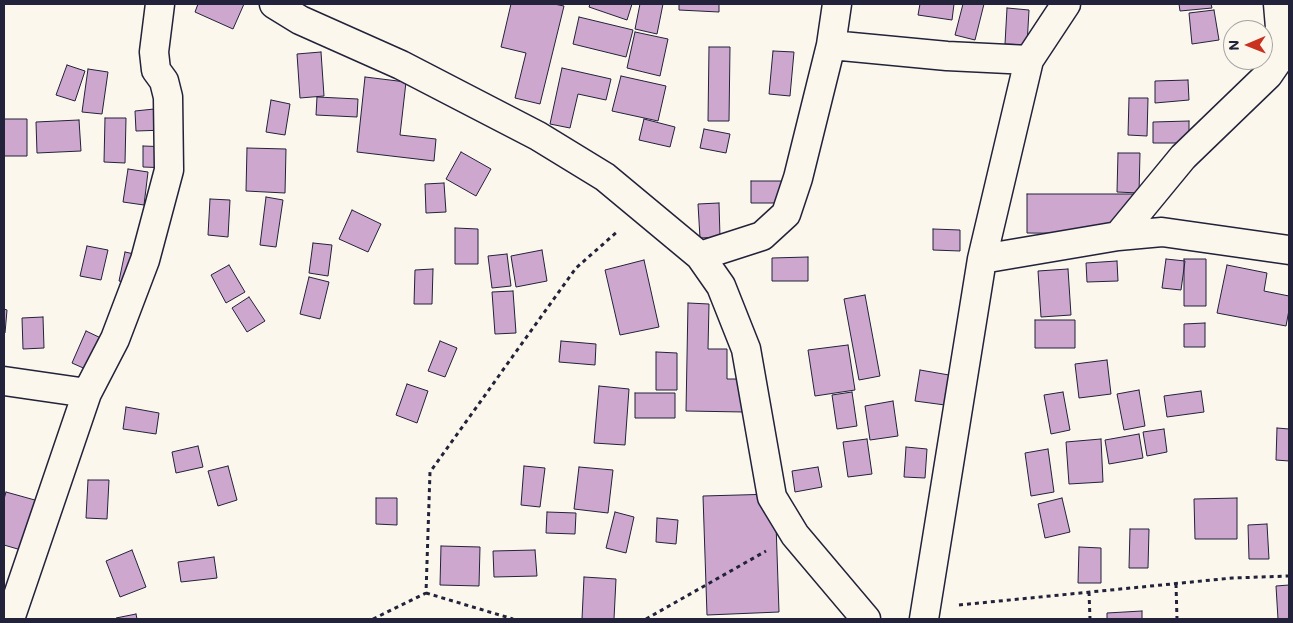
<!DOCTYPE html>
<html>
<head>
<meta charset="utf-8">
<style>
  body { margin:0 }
  #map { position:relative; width:1293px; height:623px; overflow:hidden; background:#fbf7ec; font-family:Mali,sans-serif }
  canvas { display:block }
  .frame { position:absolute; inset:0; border:5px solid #22223b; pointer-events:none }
  .north { position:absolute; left:1223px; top:20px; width:50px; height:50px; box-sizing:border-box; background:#fbf7ec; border:1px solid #a4a2a5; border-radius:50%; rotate:269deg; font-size:14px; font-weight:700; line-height:20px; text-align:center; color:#22223b }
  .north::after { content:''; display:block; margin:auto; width:18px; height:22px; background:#c8321e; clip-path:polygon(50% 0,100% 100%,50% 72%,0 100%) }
</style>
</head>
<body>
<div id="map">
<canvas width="1293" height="623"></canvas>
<div class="frame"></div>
<div class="north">N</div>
</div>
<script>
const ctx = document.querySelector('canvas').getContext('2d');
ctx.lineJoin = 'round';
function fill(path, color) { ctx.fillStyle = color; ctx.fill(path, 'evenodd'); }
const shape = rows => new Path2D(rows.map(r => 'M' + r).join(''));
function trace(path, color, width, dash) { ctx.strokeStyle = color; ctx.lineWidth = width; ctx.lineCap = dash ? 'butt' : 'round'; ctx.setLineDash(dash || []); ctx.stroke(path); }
const building = shape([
  [198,4,244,4,233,29,195,12,198,4],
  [511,4,554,4,564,6,540,104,515,98,526,53,501,47,511,4],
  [590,4,632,4,627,20,589,7,590,4],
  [640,4,663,4,657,34,635,29,640,4],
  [679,4,719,4,719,12,679,10,679,4],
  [920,4,954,4,952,20,918,15,920,4],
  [963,4,984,4,975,40,955,35,963,4],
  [1179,4,1211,4,1212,8,1180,11,1179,4],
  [1007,8,1029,10,1027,45,1005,44,1007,8],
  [1214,10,1219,40,1192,44,1189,13,1214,10],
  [579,17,633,30,626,57,573,44,579,17],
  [635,32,668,39,660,76,627,68,635,32],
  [709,47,730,47,729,121,708,121,709,47],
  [773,51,794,52,790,96,769,94,773,51],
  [321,52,324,96,300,98,297,54,321,52],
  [67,65,85,71,75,101,56,95,67,65],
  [562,68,611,79,606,100,578,94,570,128,550,124,562,68],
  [88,69,108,72,102,114,82,112,88,69],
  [621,76,666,86,658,121,612,111,621,76],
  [365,77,406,82,400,135,436,139,434,161,357,152,365,77],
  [1188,80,1189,100,1155,103,1155,81,1188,80],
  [317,97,358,99,357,117,316,115,317,97],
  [1129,98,1148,98,1147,136,1128,135,1129,98],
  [271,100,290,104,285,135,266,132,271,100],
  [164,108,166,130,136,131,135,111,164,108],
  [105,118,126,118,125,163,104,162,105,118],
  [4,119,27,119,27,156,4,156,4,119],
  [644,119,675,127,670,147,639,140,644,119],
  [79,120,81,151,37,153,36,122,79,120],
  [1189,121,1189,143,1153,143,1153,122,1189,121],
  [704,129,730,134,726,153,700,148,704,129],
  [143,146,171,147,170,168,143,167,143,146],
  [247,148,286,149,285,193,246,191,247,148],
  [461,152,491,169,476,196,446,179,461,152],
  [1118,153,1140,153,1139,193,1117,192,1118,153],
  [128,169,148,172,144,205,123,202,128,169],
  [751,181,782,181,782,203,751,203,751,181],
  [444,183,446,212,426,213,425,184,444,183],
  [1027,194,1140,194,1140,234,1027,233,1027,194],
  [266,197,283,200,276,247,260,245,266,197],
  [210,199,230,200,228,237,208,235,210,199],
  [719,203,720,237,700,238,698,204,719,203],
  [352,210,381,224,368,252,339,239,352,210],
  [455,228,478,229,478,264,455,264,455,228],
  [933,229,960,230,960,251,933,250,933,229],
  [313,243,332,245,328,276,309,273,313,243],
  [87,246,108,250,101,280,80,276,87,246],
  [542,250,547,281,516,287,511,256,542,250],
  [125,252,148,257,142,286,119,281,125,252],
  [507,254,511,286,492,288,488,256,507,254],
  [808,257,808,281,772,281,772,258,808,257],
  [1166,259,1185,261,1181,290,1162,288,1166,259],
  [1184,259,1206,259,1206,306,1184,306,1184,259],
  [644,260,659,327,620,335,605,270,644,260],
  [1117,261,1118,281,1087,282,1086,263,1117,261],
  [229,265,245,292,226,303,211,275,229,265],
  [1227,265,1267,273,1264,291,1289,296,1289,310,1286,326,1217,313,1227,265],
  [433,269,432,304,414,304,415,270,433,269],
  [1068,269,1071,315,1041,317,1038,271,1068,269],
  [309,277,329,282,320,319,300,314,309,277],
  [513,291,516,333,495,334,492,292,513,291],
  [865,295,880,376,859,380,844,299,865,295],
  [249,297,265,321,247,332,232,308,249,297],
  [688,303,709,304,708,349,727,349,727,379,744,379,744,412,686,411,688,303],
  [4,309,7,310,5,333,4,333,4,309],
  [43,317,44,348,23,349,22,318,43,317],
  [1035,320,1075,320,1075,348,1035,348,1035,320],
  [1205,323,1205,347,1184,347,1184,324,1205,323],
  [86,331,103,339,90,371,72,363,86,331],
  [440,341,457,348,445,377,428,371,440,341],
  [561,341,596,344,595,365,559,362,561,341],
  [848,345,855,390,815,396,808,350,848,345],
  [656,352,677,353,677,390,656,390,656,352],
  [1107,360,1111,394,1079,398,1075,364,1107,360],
  [920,370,949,375,945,405,915,401,920,370],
  [407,384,428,391,417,423,396,415,407,384],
  [599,386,629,389,625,445,594,443,599,386],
  [1139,390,1145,426,1124,430,1117,394,1139,390],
  [1201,391,1204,412,1167,417,1164,396,1201,391],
  [852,392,857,426,837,429,832,395,852,392],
  [1063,392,1070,430,1051,434,1044,395,1063,392],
  [635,393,675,393,675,418,635,418,635,393],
  [893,401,898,436,870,440,865,406,893,401],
  [126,407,159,413,156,434,123,429,126,407],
  [1277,428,1289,429,1289,461,1276,460,1277,428],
  [1164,429,1167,452,1147,456,1143,432,1164,429],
  [1139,434,1143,458,1109,464,1105,440,1139,434],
  [867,439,872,474,848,477,843,442,867,439],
  [1101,439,1103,482,1069,484,1066,442,1101,439],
  [198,446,203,467,176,473,172,452,198,446],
  [906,447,927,449,925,478,904,477,906,447],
  [1048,449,1054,492,1031,496,1025,453,1048,449],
  [228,466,237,500,218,506,208,471,228,466],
  [524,466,545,468,540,507,521,505,524,466],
  [579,467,613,470,608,513,574,509,579,467],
  [818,467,822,487,795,492,792,471,818,467],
  [88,480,109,480,107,519,86,518,88,480],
  [6,492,42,502,28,552,4,545,4,499,6,492],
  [775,494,779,612,707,615,703,496,775,494],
  [376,498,397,498,397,525,376,524,376,498],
  [1062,498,1070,532,1045,538,1038,504,1062,498],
  [1237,498,1237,539,1195,539,1194,499,1237,498],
  [547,512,576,513,575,534,546,533,547,512],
  [615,512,634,517,626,553,606,548,615,512],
  [657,518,678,520,676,544,656,542,657,518],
  [1267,524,1269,559,1249,559,1248,525,1267,524],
  [1130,529,1149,529,1148,568,1129,568,1130,529],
  [441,546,480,547,479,586,440,585,441,546],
  [1079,547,1101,548,1101,583,1078,583,1079,547],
  [132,550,146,587,120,597,106,561,132,550],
  [535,550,537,576,494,577,493,551,535,550],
  [214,557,217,578,181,582,178,562,214,557],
  [584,577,616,579,614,619,582,619,584,577],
  [1289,585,1289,619,1278,619,1276,586,1289,585],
  [1142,611,1142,619,1107,619,1107,613,1142,611],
  [136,614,137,619,116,619,116,618,136,614]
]);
const path = shape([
  [1176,584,1177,619],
  [1089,592,1090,619],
  [426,593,513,619],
  [959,605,1232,578,1289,576],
  [373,619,426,593,430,472,576,268,618,231],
  [646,619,766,551]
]);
const minor = shape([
  [274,4,300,20,401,65,538,136,605,177,700,256,721,286,746,349,772,497,795,535,866,619],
  [831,45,947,56,1029,60],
  [1118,236,1183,157,1268,75,1279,59,1282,51,1278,4],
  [700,256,762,236,786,214,798,178,831,45,837,4],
  [982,259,1118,236,1162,232,1289,250],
  [4,381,87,393],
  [10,619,87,393,115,339,145,260,169,170,168,97,164,81,156,70,154,52,160,4],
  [924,619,982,259,1029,60,1066,4]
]);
fill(building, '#cea7cf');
trace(building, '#22223b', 1);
trace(minor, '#22223b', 31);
trace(path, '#22223b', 3, [4, 4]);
trace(minor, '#fbf7ec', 28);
</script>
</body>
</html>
